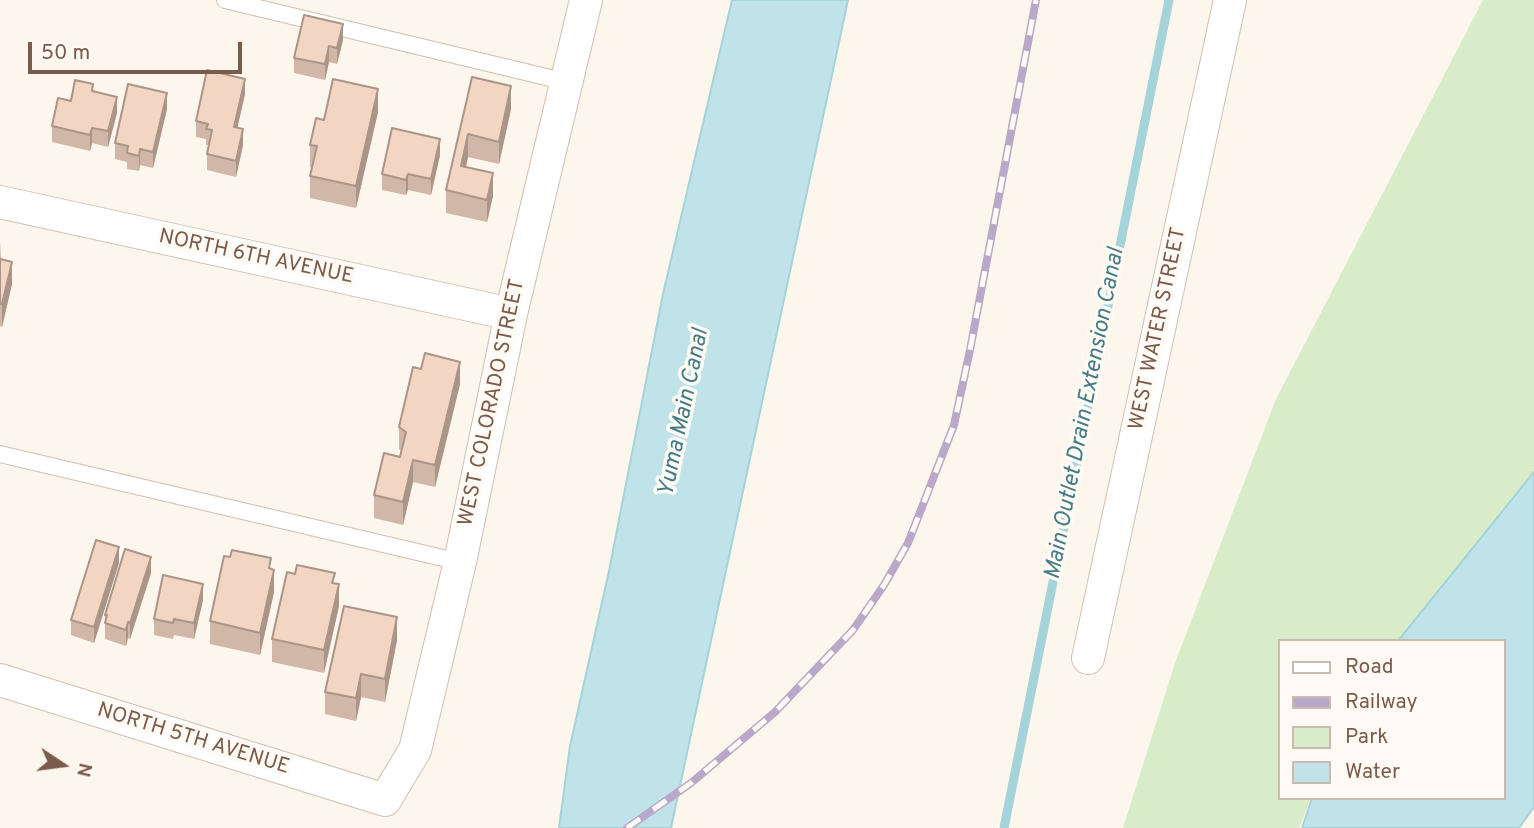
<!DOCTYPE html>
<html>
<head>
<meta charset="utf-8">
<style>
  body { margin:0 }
  #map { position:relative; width:1534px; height:828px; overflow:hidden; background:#fdf6ec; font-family:Overpass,sans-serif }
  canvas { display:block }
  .legend { position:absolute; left:1278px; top:639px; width:228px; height:161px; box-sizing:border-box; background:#fffaf3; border:2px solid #cabbb1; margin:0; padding:9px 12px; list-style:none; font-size:21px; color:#7a5c4d }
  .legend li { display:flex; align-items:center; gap:14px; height:35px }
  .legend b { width:35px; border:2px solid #cabbb1 }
  .north { position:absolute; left:28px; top:730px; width:70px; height:70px; -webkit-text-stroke:5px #fffaf3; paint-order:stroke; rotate:103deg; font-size:19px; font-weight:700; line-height:28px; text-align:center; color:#7a5c4d }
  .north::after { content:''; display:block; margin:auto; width:24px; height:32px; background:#7a5c4d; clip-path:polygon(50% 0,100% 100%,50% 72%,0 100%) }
  .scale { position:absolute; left:28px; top:42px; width:214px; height:32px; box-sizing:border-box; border:4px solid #7a5c4d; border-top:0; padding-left:9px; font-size:21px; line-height:24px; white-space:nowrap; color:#7a5c4d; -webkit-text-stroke:5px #fffaf3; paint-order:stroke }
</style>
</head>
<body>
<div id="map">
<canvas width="1534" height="828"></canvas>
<ul class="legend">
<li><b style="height:9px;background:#fff"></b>Road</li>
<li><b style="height:9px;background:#b9a8c9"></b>Railway</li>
<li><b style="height:19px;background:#d8ecc9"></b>Park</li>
<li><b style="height:19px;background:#bfe3e8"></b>Water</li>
</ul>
<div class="north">N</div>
<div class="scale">50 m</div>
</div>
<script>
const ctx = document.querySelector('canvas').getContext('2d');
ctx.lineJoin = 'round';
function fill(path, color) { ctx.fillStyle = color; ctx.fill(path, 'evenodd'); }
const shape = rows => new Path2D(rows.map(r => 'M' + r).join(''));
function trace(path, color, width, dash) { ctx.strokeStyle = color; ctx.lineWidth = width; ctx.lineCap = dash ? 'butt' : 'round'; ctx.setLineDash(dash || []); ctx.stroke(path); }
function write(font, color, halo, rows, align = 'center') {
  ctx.font = font + ' Overpass,sans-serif'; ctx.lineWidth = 7; ctx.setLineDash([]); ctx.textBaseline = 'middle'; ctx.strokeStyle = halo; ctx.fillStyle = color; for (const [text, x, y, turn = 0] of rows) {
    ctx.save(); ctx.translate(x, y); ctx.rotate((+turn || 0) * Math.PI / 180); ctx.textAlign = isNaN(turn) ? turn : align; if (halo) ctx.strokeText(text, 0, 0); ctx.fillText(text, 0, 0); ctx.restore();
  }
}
const green = shape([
  [1483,0,1534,0,1534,472,1398,641,1280,641,1280,798,1311,798,1299,828,1123,828,1175,663,1276,399]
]);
const water = shape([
  [732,0,848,0,671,828,559,828,570,746,609,571,663,294,732,0],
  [1534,472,1534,807,1519,828,1302,828,1312,798,1504,798,1504,641,1398,641,1534,472]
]);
const stream = shape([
  [1004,828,1169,0]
]);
const lane = shape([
  [225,0,567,82],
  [0,454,460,562]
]);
const street = shape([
  [0,202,511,314],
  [1088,658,1230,0],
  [0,680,385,800,415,750,460,562,511,314,586,0]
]);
const rail = shape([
  [627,828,691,783,775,712,853,630,884,585,908,543,954,425,970,350,1036,0]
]);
const wall = shape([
  [343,40,337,64,329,62,325,80,294,73,294,58],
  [472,77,511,109,499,164,468,157,466,167,493,196,487,222,446,213,446,190],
  [93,92,117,113,108,147,92,143,90,151,52,142,52,126,71,101],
  [245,94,237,128,243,145,236,177,207,170,207,154,209,145,206,145,206,139,196,137,196,121],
  [167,109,153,168,140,165,139,171,127,169,127,162,115,159,115,143],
  [378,112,356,208,310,198,310,176,312,168,310,167,310,145,324,120],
  [440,155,431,195,408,190,406,195,382,190,382,174],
  [0,241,1,259,12,284,2,327,0,326],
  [460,384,435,487,413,482,403,525,374,518,374,495,400,457,401,451,399,449,399,427],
  [119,563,94,643,71,635,71,620],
  [271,569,274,592,260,655,210,644,210,621],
  [151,573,130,639,128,638,126,646,105,639,105,615],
  [335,583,339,606,324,673,272,662,272,639],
  [203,600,194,639,174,635,173,639,154,635,154,619],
  [397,640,385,702,361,697,356,721,325,714,325,692]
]);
const shadedWall = shape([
  [343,24,343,40,337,64,337,48],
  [329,46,329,62,325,80,325,64],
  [245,79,245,94,234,143,234,127],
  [511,86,511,109,499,164,499,142],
  [378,89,378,112,356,208,356,186],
  [167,93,167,109,153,168,153,152],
  [117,97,117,113,108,147,108,131],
  [92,128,92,143,90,151,90,135],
  [243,129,243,145,236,177,236,161],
  [468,134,468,157,461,189,461,166],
  [440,139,440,155,431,195,431,179],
  [140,149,140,165,139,171,139,156],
  [493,173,493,196,487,222,487,200],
  [408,174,408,190,406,195,406,180],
  [12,262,12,284,2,327,2,304],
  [460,362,460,384,435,487,435,465],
  [413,460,413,482,403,525,403,502],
  [119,547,119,563,94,643,94,627],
  [151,557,151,573,130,639,130,623],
  [274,570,274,592,260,655,260,633],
  [203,584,203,600,194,639,194,623],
  [339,584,339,606,324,673,324,650],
  [397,617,397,640,385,702,385,679],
  [128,622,128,638,126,646,126,630],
  [361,674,361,697,356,721,356,698]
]);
const building = shape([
  [304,15,343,24,337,48,329,46,325,64,294,58,304,15],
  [207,70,245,79,234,127,243,129,236,161,207,154,212,130,206,129,208,124,196,121,207,70],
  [472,77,511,86,499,142,468,134,461,166,493,173,487,200,446,190,472,77],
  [333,79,378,89,356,186,310,176,317,146,310,145,316,118,324,120,333,79],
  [75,80,93,84,92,91,117,97,108,131,92,128,90,135,52,126,58,98,71,101,75,80],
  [128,84,167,93,153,152,140,149,139,156,127,153,128,146,115,143,128,84],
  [392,128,440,139,431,179,408,174,406,180,382,174,392,128],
  [0,259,12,262,2,304,0,304,0,259],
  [425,353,460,362,435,465,413,460,403,502,374,495,384,453,400,457,406,432,399,427,413,367,421,369,425,353],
  [96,540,119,547,94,627,71,620,96,540],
  [125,549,151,557,130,623,128,622,126,630,105,623,107,615,105,615,125,549],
  [232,550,271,558,269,568,274,570,260,633,210,621,224,556,230,557,232,550],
  [297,565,335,573,332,583,339,584,324,650,272,639,287,572,295,574,297,565],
  [163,575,203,584,194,623,174,619,173,623,154,619,163,575],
  [344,606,397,617,385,679,361,674,356,698,325,692,344,606]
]);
const streetNames = [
  ["NORTH 6TH AVENUE",256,258,12],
  ["WEST WATER STREET",1159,329,-78],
  ["WEST COLORADO STREET",493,403,-78],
  ["NORTH 5TH AVENUE",193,740,17]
];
const waterNames = [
  ["Yuma Main Canal",685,413,-78],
  ["Main Outlet Drain Extension Canal",1086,414,-79]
];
fill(green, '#d8ecc9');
fill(water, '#bfe3e8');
trace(water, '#a5d3da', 2);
trace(stream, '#a5d3da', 9);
trace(lane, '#d1beb0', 18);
trace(street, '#d1beb0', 34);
trace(lane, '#fff', 16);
trace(street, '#fff', 32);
trace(rail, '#b9a8c9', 8);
trace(rail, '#fffaf3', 5, [16]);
fill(wall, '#d1b7a8');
fill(shadedWall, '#aa9588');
fill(building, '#f3d5c3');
trace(building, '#aa9588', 2);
write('21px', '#7a5c4d', '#fffaf3', streetNames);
write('italic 23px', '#437c86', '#fffaf3', waterNames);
</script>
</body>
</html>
